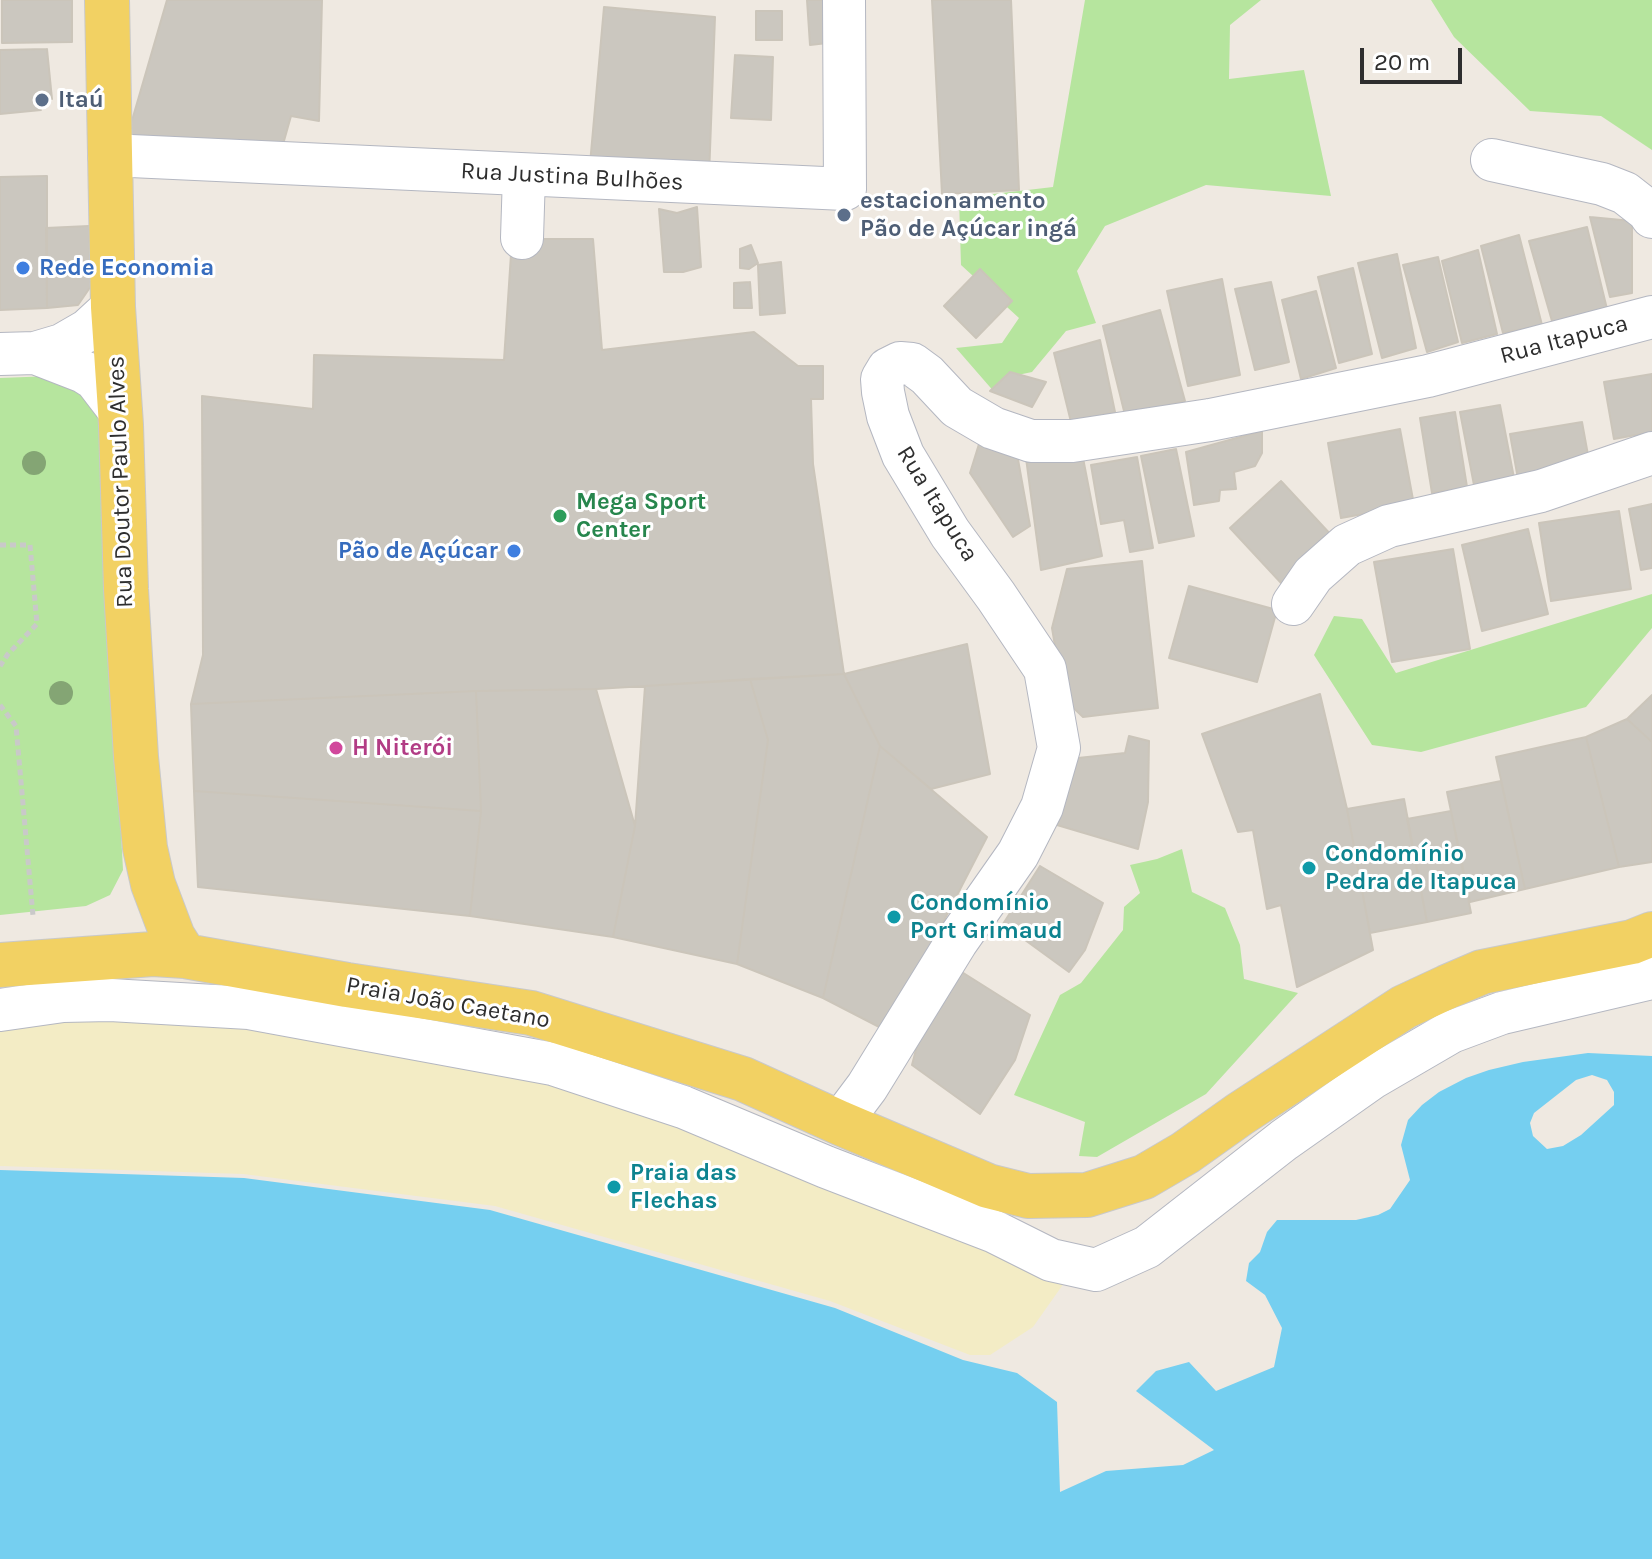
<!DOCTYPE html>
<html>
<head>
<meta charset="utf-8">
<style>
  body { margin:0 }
  #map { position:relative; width:1652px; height:1559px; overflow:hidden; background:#efe9e1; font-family:Karla,sans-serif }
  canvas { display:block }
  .scale { position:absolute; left:1360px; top:48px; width:102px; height:36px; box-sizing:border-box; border:4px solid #2e2e2e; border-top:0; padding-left:10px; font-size:24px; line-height:28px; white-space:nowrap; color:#2e2e2e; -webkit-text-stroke:6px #fff; paint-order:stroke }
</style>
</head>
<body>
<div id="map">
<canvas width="1652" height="1559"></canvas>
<div class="scale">20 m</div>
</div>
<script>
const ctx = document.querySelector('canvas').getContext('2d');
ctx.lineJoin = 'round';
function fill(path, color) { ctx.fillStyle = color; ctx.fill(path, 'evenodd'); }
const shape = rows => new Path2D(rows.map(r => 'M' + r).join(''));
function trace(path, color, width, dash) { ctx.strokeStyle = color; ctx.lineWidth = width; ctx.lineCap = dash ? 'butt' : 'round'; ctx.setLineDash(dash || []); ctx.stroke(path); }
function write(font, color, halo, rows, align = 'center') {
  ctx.font = font + ' Karla,sans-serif'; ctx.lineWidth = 6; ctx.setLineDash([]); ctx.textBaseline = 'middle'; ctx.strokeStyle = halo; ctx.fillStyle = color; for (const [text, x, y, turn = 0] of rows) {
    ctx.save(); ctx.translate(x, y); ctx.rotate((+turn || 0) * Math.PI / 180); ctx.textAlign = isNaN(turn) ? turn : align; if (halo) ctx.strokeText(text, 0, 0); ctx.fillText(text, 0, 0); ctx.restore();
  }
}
const green = shape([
  [1085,0,1261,0,1230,25,1229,79,1304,70,1331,196,1206,185,1105,226,1077,271,1096,323,1066,331,1032,372,1008,377,996,394,956,348,1002,343,1019,318,961,265,959,198,1053,187],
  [1431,0,1652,0,1652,150,1601,116,1530,111,1454,37],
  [52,376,84,385,99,417,123,870,110,895,86,906,0,915,0,378],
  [1652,594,1652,628,1586,707,1421,752,1372,745,1314,655,1334,616,1362,619,1396,673],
  [1182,849,1192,892,1225,908,1240,945,1244,979,1298,993,1206,1094,1097,1157,1079,1156,1085,1122,1014,1095,1060,995,1081,983,1123,930,1124,907,1140,893,1130,865,1157,859]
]);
const sand = shape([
  [63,1002,554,1064,1076,1266,1033,1327,990,1355,970,1355,830,1301,495,1206,243,1174,0,1166,0,1011]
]);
const water = shape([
  [1588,1053,1652,1056,1652,1559,0,1559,0,1170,244,1178,490,1210,835,1308,963,1360,1017,1373,1057,1402,1060,1492,1106,1471,1183,1465,1214,1450,1136,1391,1156,1371,1189,1362,1216,1391,1274,1367,1282,1328,1265,1295,1246,1281,1249,1263,1260,1252,1267,1232,1277,1220,1356,1220,1378,1215,1390,1209,1410,1180,1401,1145,1408,1120,1422,1105,1439,1092,1466,1078,1489,1070,1523,1062],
  [1592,1075,1607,1080,1614,1092,1614,1105,1581,1135,1563,1146,1547,1149,1533,1136,1530,1123,1534,1113,1576,1080]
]);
const building = shape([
  [2,0,72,0,72,42,2,43,2,0],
  [167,0,322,0,319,121,291,116,280,155,124,148,167,0],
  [807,0,838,0,836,42,810,45,807,0],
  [932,0,1011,0,1019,190,942,194,932,0],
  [604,7,715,17,709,177,590,164,604,7],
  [756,11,782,11,782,40,756,40,756,11],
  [47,49,52,99,39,99,41,110,0,114,0,50,47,49],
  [735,55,773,57,771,120,731,118,735,55],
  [47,176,47,308,0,310,0,177,47,176],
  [697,207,701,267,683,272,664,272,659,209,677,213,697,207],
  [1590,217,1632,221,1632,293,1610,297,1590,217],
  [89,226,91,286,78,305,47,308,46,228,89,226],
  [1587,227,1608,313,1554,328,1529,241,1587,227],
  [1519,235,1542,325,1503,333,1481,246,1519,235],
  [512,239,593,239,602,350,754,332,798,366,823,366,823,399,811,399,813,464,844,674,596,689,476,691,191,704,203,655,202,396,313,409,314,355,504,360,512,239],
  [751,245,758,263,749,269,740,268,740,249,751,245],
  [1478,250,1497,334,1462,343,1442,261,1478,250],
  [1397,254,1416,348,1382,358,1358,263,1397,254],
  [1438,257,1458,342,1427,352,1403,265,1438,257],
  [781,262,785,313,760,315,758,265,781,262],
  [1353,268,1372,354,1339,363,1318,277,1353,268],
  [980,269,1012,301,976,338,944,306,980,269],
  [1222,279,1240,375,1188,386,1167,291,1222,279],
  [750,282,752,308,734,308,734,283,750,282],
  [1271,282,1289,362,1255,370,1235,289,1271,282],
  [1316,291,1336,368,1301,379,1282,300,1316,291],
  [1160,310,1185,401,1125,415,1103,326,1160,310],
  [1100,340,1115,412,1071,422,1054,353,1100,340],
  [1010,372,1046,382,1032,407,990,391,1010,372],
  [1652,374,1652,432,1614,439,1604,382,1652,374],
  [1500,405,1514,478,1474,485,1460,412,1500,405],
  [1455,412,1467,487,1432,493,1420,418,1455,412],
  [1582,422,1590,466,1518,479,1510,434,1582,422],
  [1400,429,1414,505,1341,518,1328,443,1400,429],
  [1262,431,1262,453,1255,466,1234,472,1236,489,1220,490,1219,501,1194,505,1186,452,1262,431],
  [979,444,1017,454,1030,526,1013,537,970,473,979,444],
  [1176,449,1194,536,1159,543,1141,456,1176,449],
  [1137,457,1153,548,1130,552,1124,520,1101,524,1091,465,1137,457],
  [1026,458,1083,458,1102,556,1041,570,1026,458],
  [1281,481,1333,537,1282,584,1230,528,1281,481],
  [1652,504,1652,568,1641,570,1629,509,1652,504],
  [1619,511,1631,589,1551,601,1539,523,1619,511],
  [1528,529,1548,614,1482,631,1462,545,1528,529],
  [1453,549,1470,649,1392,662,1374,562,1453,549],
  [1142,561,1158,708,1083,717,1064,699,1052,628,1067,569,1142,561],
  [1189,586,1277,610,1257,682,1169,658,1189,586],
  [967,644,990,774,931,789,880,746,844,674,967,644],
  [844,674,880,746,823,998,737,964,768,740,750,679,844,674],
  [750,679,768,740,737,964,613,937,635,826,645,686,750,679],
  [596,689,635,826,613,937,470,916,481,811,476,691,596,689],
  [476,691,481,811,194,791,191,704,476,691],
  [1320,694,1347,809,1373,950,1297,987,1281,905,1267,909,1253,830,1238,832,1202,734,1320,694],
  [1652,695,1652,742,1627,719,1652,695],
  [1627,719,1652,742,1652,862,1619,867,1586,737,1627,719],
  [1129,736,1149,741,1148,802,1138,849,1057,825,1078,758,1125,753,1129,736],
  [1586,737,1619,867,1525,889,1496,757,1586,737],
  [880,746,987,837,887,1031,823,998,880,746],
  [1501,781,1525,889,1470,902,1447,792,1501,781],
  [194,791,481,811,470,916,198,887,194,791],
  [1404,799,1427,922,1370,933,1347,809,1404,799],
  [1451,811,1471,913,1427,922,1407,819,1451,811],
  [1040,866,1103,903,1085,950,1069,972,1003,924,1040,866],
  [957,969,1030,1015,1015,1060,980,1114,912,1065,921,1030,957,969]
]);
const path = shape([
  [0,545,30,545,37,624,8,654,0,666],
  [0,705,16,726,33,916]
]);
const minor = shape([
  [109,155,845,189,844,0],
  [1492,160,1602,184,1625,193,1648,211,1652,217],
  [522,238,524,175],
  [35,353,84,372,95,379,121,413],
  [0,354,35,353,62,345,88,330,113,307],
  [1293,604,1313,575,1347,545,1389,526,1541,491,1652,453],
  [0,1010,63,1001,110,1000,249,1008,553,1064,683,1107,826,1167,995,1232,1051,1260,1096,1270,1147,1247,1284,1140,1372,1078,1451,1032,1502,1013,1652,978],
  [840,1123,867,1087,957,941,1018,854,1042,807,1059,748,1045,669,996,596,950,533,903,455,888,416,883,392,882,379,888,369,900,363,912,364,927,375,957,407,993,428,1031,441,1072,441,1210,420,1428,376,1652,317]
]);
const major = shape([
  [107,0,113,307,121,425,126,589,136,757,145,848,153,884,173,937,185,956],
  [0,965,153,954,185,956,347,985,531,1013,743,1079,840,1123,988,1186,1028,1196,1087,1195,1144,1177,1185,1153,1240,1114,1404,1007,1447,987,1482,972,1632,942,1652,934]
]);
const trees = [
  [34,463],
  [61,693]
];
const markers = [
  [42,100,8,"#5c6f8a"],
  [844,215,8,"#5c6f8a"],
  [23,268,8,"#3f7fe0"],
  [560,516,8,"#2e9e5b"],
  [514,551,8,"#3f7fe0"],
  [336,748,8,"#d1479c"],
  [1309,868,8,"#0f9aa8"],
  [894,917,8,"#0f9aa8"],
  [614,1187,8,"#0f9aa8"]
];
const serviceNames = [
  ["Itaú",58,100],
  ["estacionamento",860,201],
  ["Pão de Açúcar ingá",860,229]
];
const streetNames = [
  ["Rua Justina Bulhões",572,177,3],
  ["Rua Itapuca",1564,340,-15],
  ["Rua Doutor Paulo Alves",121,482,-92],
  ["Rua Itapuca",937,504,58],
  ["Praia João Caetano",448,1003,10]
];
const shopNames = [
  ["Rede Economia",39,268],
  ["Pão de Açúcar",498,551,"right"]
];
const leisureNames = [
  ["Mega Sport",576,502],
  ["Center",576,530]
];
const hotelNames = [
  ["H Niterói",352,748]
];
const cultureNames = [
  ["Condomínio",1325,854],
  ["Pedra de Itapuca",1325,882],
  ["Condomínio",910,903],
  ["Port Grimaud",910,931],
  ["Praia das",630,1173],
  ["Flechas",630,1201]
];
fill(green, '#b6e59e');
fill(sand, '#f3ecc5');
fill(water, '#75cff0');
fill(building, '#cbc7bf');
trace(building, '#cbc5ba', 2);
trace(minor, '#b4b7c1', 44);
trace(major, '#c9c9c9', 46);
trace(path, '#c9c9c9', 5, [6, 4]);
trace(minor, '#fff', 42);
trace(major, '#f2d163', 44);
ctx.fillStyle = '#84a574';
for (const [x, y] of trees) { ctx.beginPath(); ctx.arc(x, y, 12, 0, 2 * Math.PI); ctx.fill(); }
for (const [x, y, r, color] of markers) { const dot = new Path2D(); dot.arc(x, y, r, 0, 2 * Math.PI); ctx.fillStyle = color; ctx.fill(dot); trace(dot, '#fff', 3); }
write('bold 24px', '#4e5e75', '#fff', serviceNames, 'left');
write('24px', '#2e2e2e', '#fff', streetNames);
write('bold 24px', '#366cbe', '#fff', shopNames, 'left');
write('bold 24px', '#27864d', '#fff', leisureNames, 'left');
write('bold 24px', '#b23c85', '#fff', hotelNames, 'left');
write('bold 24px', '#0d838f', '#fff', cultureNames, 'left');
</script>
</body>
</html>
